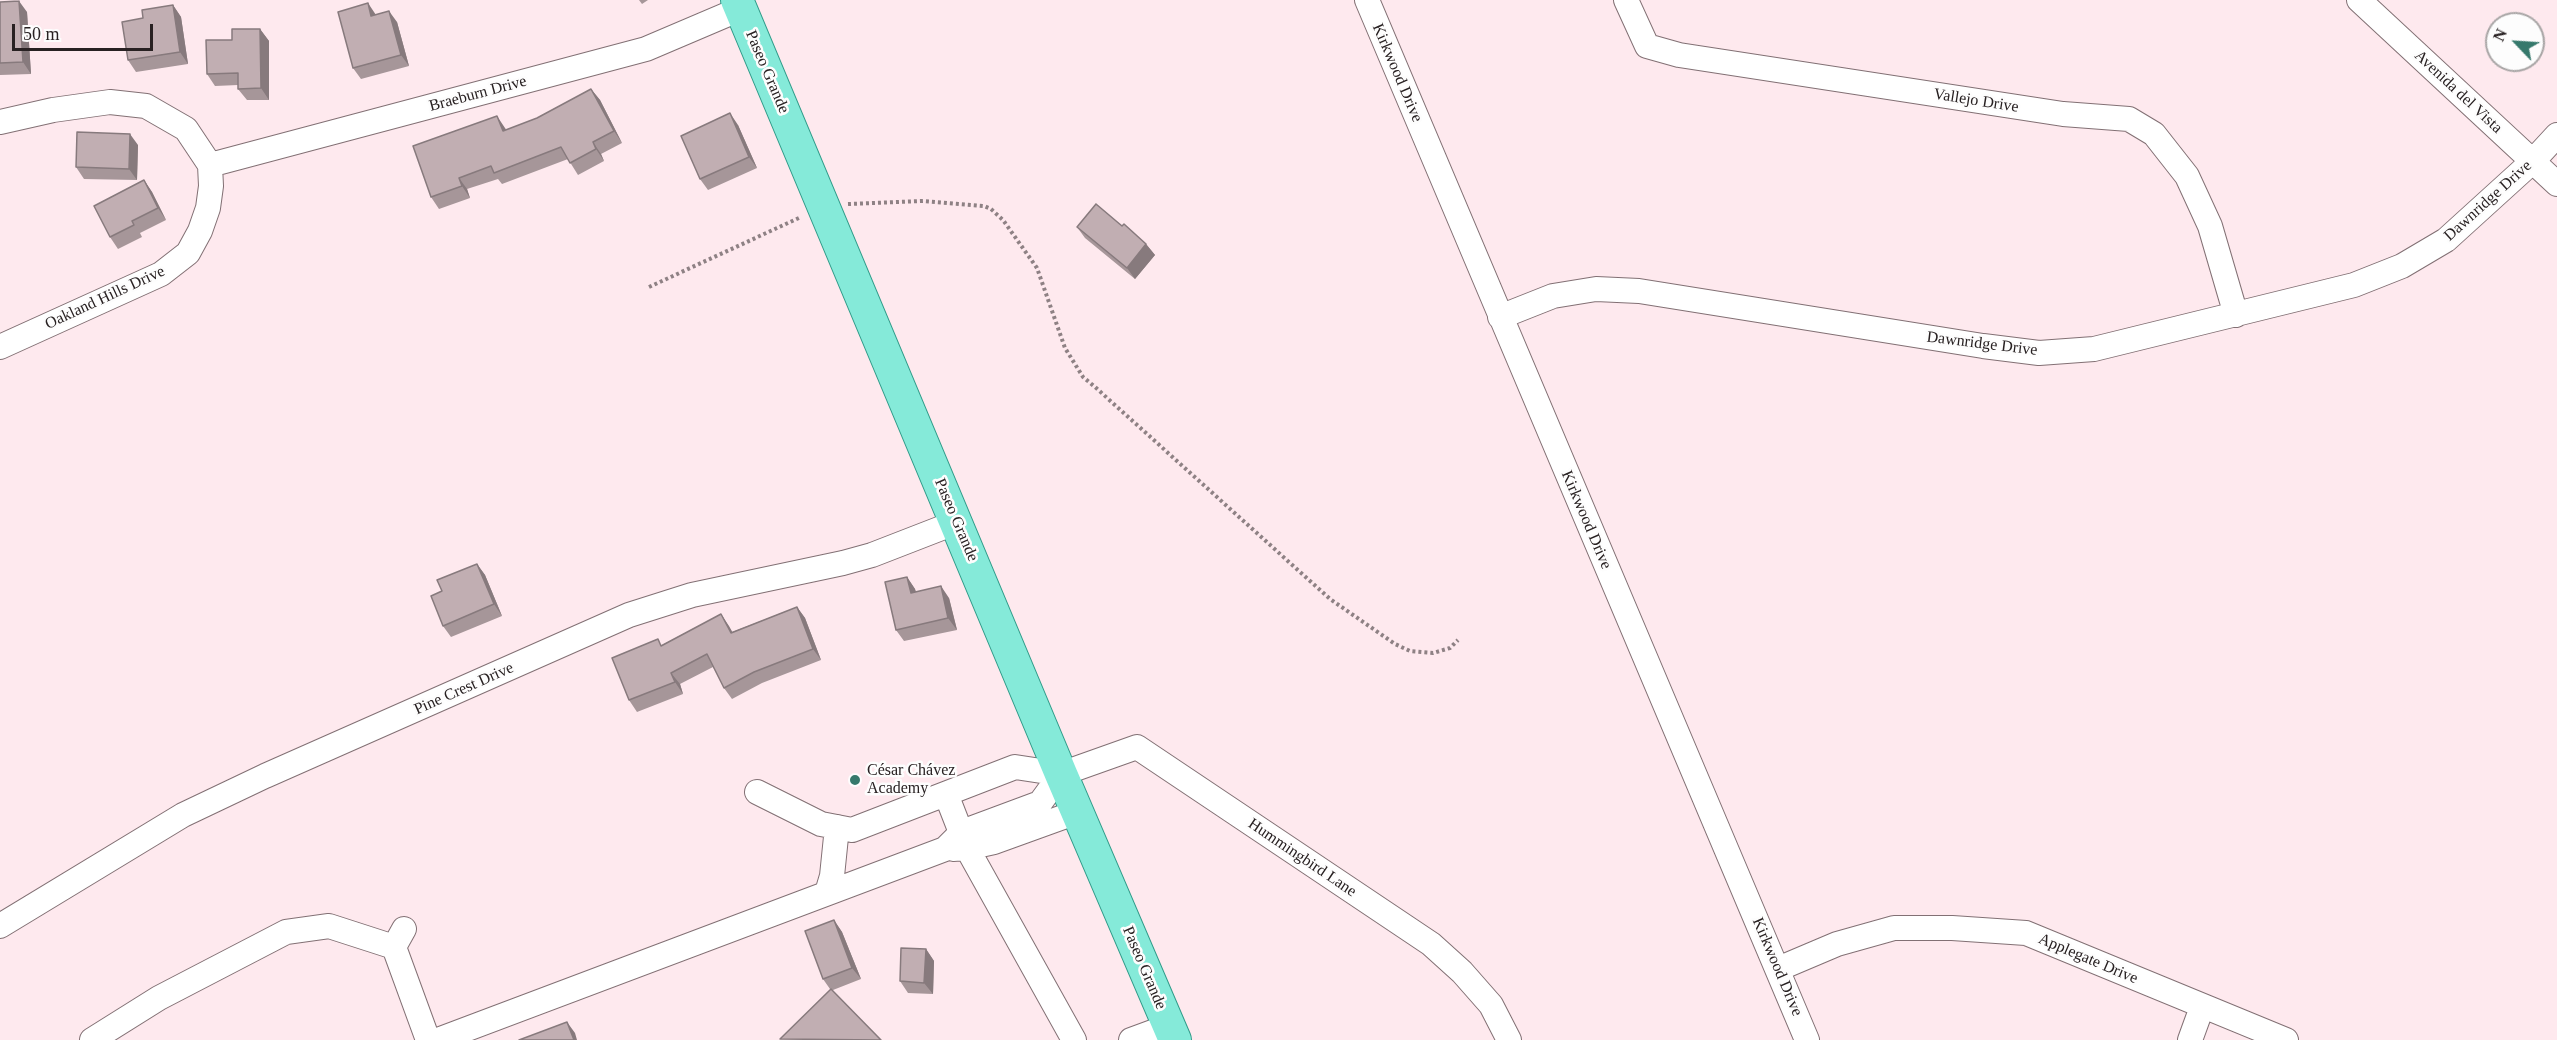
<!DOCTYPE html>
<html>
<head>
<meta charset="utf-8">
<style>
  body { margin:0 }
  #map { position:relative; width:2557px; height:1040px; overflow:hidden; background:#fee9ee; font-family:"Times New Roman",serif }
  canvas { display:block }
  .north { position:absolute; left:2485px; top:12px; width:60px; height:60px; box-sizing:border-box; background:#fdfdfd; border:2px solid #a8a5a5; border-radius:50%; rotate:295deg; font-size:16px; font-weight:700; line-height:24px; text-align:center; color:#282122 }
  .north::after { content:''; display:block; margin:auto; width:21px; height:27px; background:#36796c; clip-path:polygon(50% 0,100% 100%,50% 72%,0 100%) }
  .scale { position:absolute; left:12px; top:24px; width:141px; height:27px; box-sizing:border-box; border:3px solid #282122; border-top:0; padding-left:8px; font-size:18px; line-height:21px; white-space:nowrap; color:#282122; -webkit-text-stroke:4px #fdfdfd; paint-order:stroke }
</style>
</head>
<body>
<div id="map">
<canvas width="2557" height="1040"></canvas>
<div class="north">N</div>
<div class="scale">50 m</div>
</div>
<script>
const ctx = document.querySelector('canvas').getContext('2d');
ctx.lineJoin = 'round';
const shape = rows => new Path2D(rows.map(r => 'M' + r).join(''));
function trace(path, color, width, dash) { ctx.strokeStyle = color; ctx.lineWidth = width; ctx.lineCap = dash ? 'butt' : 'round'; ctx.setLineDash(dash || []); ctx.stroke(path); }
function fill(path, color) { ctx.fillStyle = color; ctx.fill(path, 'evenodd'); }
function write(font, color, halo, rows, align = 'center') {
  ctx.font = font + ' "Times New Roman",serif'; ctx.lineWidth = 5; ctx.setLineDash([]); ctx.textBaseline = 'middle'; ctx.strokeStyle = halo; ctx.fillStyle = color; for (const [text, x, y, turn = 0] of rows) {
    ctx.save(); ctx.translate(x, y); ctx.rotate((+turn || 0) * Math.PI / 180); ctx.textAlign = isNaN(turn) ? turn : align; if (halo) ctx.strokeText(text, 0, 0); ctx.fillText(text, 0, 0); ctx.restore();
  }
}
const path = shape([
  [848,204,923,201,984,206,991,209,1003,220,1037,268,1065,348,1083,377,1095,387,1330,599,1395,644,1410,651,1433,653,1450,648,1458,640],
  [649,287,801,217]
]);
const minor = shape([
  [1367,0,1807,1040],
  [1626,0,1647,46,1679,55,2063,114,2129,119,2154,134,2187,176,2210,226,2236,315],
  [2359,0,2557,184],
  [0,122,53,110,110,102,146,106,186,129,210,165,211,186,208,208,200,231,188,253,161,274,0,347],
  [210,165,646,49,740,9],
  [1500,317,1553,296,1596,289,1639,291,1983,346,2039,353,2094,349,2354,285,2402,266,2446,240,2533,161,2557,135],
  [757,792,821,824,852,830,1015,767,1061,774,1137,747,1431,944,1462,972,1491,1005,1509,1040],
  [946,794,967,848,1074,1040],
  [953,849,967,848,994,842,1077,812],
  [827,893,832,876,837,827],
  [0,926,183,815,265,776,629,615,692,595,843,563,872,555,957,522],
  [404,929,394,947,428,1040],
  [1778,969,1837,944,1894,928,1952,928,2026,933,2286,1040],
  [92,1040,159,998,286,932,329,926,394,947],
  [438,1040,945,849,962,832,1040,803,1061,774],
  [1131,1040,1169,1026],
  [2190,1040,2202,1007]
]);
const major = shape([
  [737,0,1061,774,1175,1040]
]);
const wall = shape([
  [639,0,648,0,642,4],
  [0,2,27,12,31,74,0,75],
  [173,5,181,17,188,64,136,72,128,60,143,18],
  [376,15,397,22,409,66,361,79,353,68],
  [260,29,269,41,269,100,247,100,238,89,238,85,215,86,207,74,232,40],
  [591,89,600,100,622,143,601,154,604,161,578,175,568,159,502,184,498,179,467,189,470,198,439,209,431,197,505,128,506,130,537,118],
  [738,125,757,168,708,190,700,179],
  [138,145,137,180,84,179,76,167],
  [144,180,152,192,166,220,140,233,142,237,118,249,110,237],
  [1122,226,1146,244,1155,255,1135,279,1085,238,1077,227],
  [477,564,485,575,502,616,451,637,443,626,442,591],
  [907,577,915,589,916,592,949,598,957,630,904,641,896,630],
  [797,607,805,618,821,660,762,683,732,699,724,688,713,667,680,684,683,694,637,712,629,700,662,645,721,614,732,632],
  [834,920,842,932,861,979,833,990,830,989,823,979],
  [926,949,934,961,933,994,908,993,900,981]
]);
const shadedWall = shape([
  [19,1,27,12,31,74,23,62],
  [368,3,376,15,371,16],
  [173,5,181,17,188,64,180,52],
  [389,11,397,22,409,66,401,55],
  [260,29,269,41,269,100,261,88],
  [591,89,600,100,622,143,614,131],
  [730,113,738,125,757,168,749,157],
  [497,116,505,128,511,143,503,131],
  [130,134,138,145,137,180,129,169],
  [593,142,601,154,604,161,596,149],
  [459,178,467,189,470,198,462,186],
  [144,180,152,192,166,220,158,208],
  [1146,244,1155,255,1135,279,1127,268],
  [477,564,485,575,502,616,494,604],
  [907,577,915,589,919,605,911,593],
  [941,586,949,598,957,630,948,618],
  [797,607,805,618,821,660,813,649],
  [721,614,729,626,739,644,731,633],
  [671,673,680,684,683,694,675,682],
  [834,920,842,932,861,979,852,968],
  [926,949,934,961,933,994,924,983],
  [567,1022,575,1033,577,1040,574,1040]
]);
const building = shape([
  [19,1,23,62,0,63,0,2,19,1],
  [368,3,371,16,389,11,401,55,353,68,338,12,368,3],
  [173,5,180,52,128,60,122,22,143,18,142,10,173,5],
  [232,29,260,29,261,88,238,89,238,73,207,74,206,40,232,40,232,29],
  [591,89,614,131,593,142,596,149,570,163,561,147,494,173,491,166,459,178,462,186,431,197,413,146,497,116,503,131,537,118,591,89],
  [730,113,749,157,700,179,681,136,730,113],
  [77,132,130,134,129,169,76,167,77,132],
  [144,180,158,208,132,221,134,225,110,237,94,206,144,180],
  [1096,204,1122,226,1124,224,1146,244,1127,268,1077,227,1096,204],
  [477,564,494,604,443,626,431,596,442,591,437,580,477,564],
  [907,577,911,593,941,586,948,618,896,630,885,582,907,577],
  [797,607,813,649,754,672,724,688,707,654,671,673,675,682,629,700,612,658,658,639,661,646,721,614,731,633,797,607],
  [834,920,852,968,823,979,805,931,834,920],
  [901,948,926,949,924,983,900,981,901,948],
  [831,989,881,1040,780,1039,831,989],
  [567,1022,574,1040,519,1040,567,1022]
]);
const markers = [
  [855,780,6,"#36796c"]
];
const streetNames = [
  ["Paseo Grande",767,72,67],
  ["Kirkwood Drive",1397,73,67],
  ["Avenida del Vista",2458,92,43],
  ["Braeburn Drive",478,94,-15],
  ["Vallejo Drive",1976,101,9],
  ["Dawnridge Drive",2488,201,-42],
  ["Oakland Hills Drive",105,298,-25],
  ["Dawnridge Drive",1982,344,7],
  ["Paseo Grande",956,520,67],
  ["Kirkwood Drive",1586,520,67],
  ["Pine Crest Drive",464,689,-24],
  ["Hummingbird Lane",1302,858,34],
  ["Applegate Drive",2088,959,23],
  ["Kirkwood Drive",1777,967,67],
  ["Paseo Grande",1144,968,67]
];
const poiNames = [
  ["César Chávez",867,771],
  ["Academy",867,789]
];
trace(minor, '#827074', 26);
trace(major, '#309b89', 34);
trace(path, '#8e8184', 4, [3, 3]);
trace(minor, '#fff', 24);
trace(major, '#85ead9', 32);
fill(wall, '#a69699');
fill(shadedWall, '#877a7d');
fill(building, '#c1aeb2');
trace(building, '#877a7d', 1.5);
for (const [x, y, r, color] of markers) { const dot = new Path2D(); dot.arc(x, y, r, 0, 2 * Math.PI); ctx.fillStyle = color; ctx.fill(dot); trace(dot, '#fdfdfd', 2); }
write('16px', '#282122', '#fdfdfd', streetNames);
write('16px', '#282122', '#fdfdfd', poiNames, 'left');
</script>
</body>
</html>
